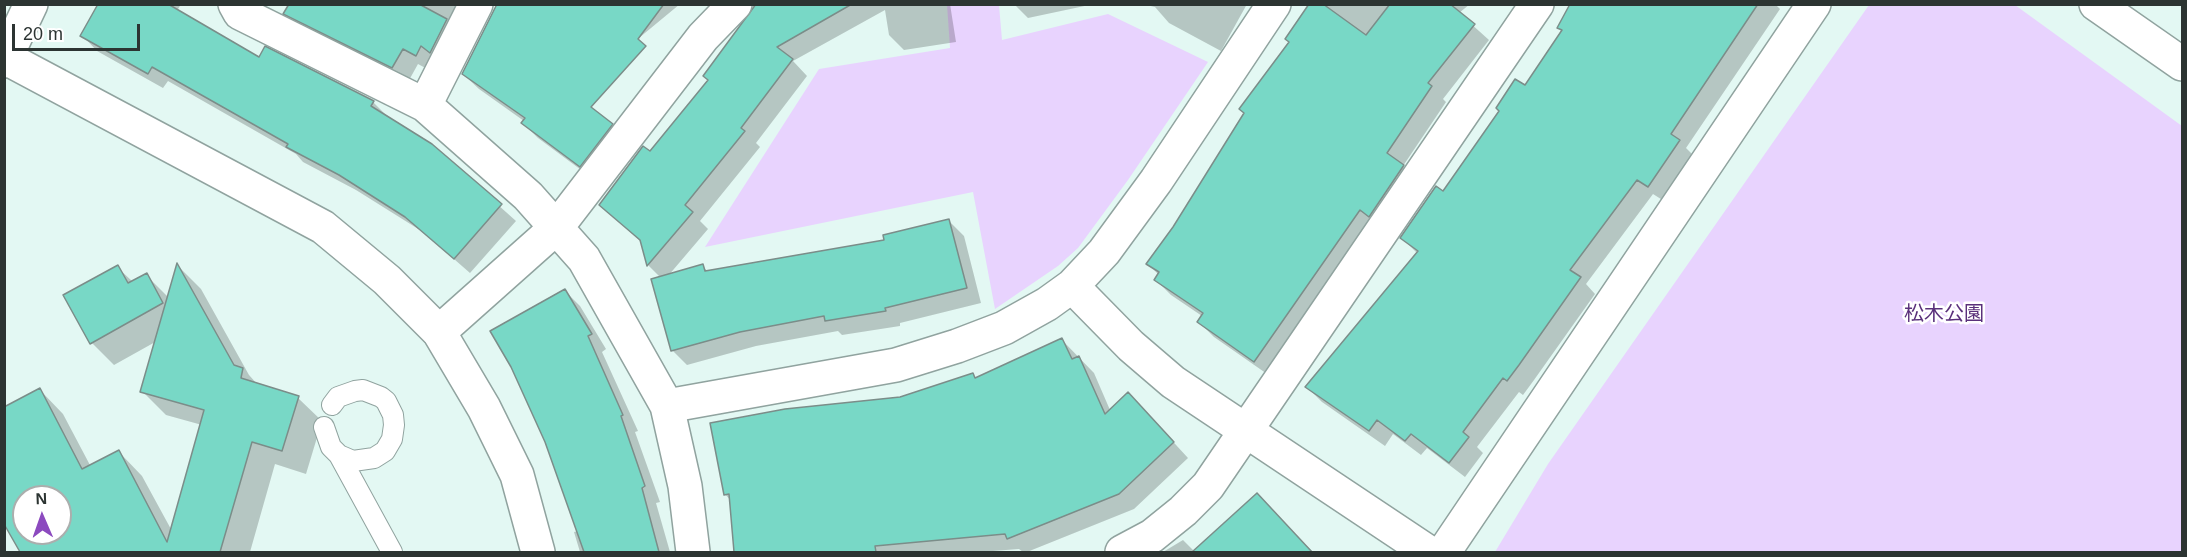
<!DOCTYPE html>
<html>
<head>
<meta charset="utf-8">
<style>
  body { margin:0 }
  #map { position:relative; width:2187px; height:557px; overflow:hidden; background:#e3f8f3; font-family:Arial,sans-serif }
  canvas { display:block }
  .frame { position:absolute; inset:0; border:6px solid #2c3432; pointer-events:none }
  .north { position:absolute; left:12px; top:485px; width:60px; height:60px; box-sizing:border-box; background:#fff; border:2px solid #abaead; border-radius:50%; rotate:358deg; font-size:16px; font-weight:700; line-height:24px; text-align:center; color:#2c3432 }
  .north::after { content:''; display:block; margin:auto; width:21px; height:27px; background:#8c4abf; clip-path:polygon(50% 0,100% 100%,50% 72%,0 100%) }
  .scale { position:absolute; left:12px; top:24px; width:128px; height:27px; box-sizing:border-box; border:3px solid #2c3432; border-top:0; padding-left:8px; font-size:18px; line-height:21px; white-space:nowrap; color:#2c3432; -webkit-text-stroke:4px #fff; paint-order:stroke }
</style>
</head>
<body>
<div id="map">
<canvas width="2187" height="557"></canvas>
<div class="frame"></div>
<div class="north">N</div>
<div class="scale">20 m</div>
</div>
<script>
const ctx = document.querySelector('canvas').getContext('2d');
ctx.lineJoin = 'round';
function fill(path, color) { ctx.fillStyle = color; ctx.fill(path, 'evenodd'); }
const shape = rows => new Path2D(rows.map(r => 'M' + r).join(''));
function trace(path, color, width, dash) { ctx.strokeStyle = color; ctx.lineWidth = width; ctx.lineCap = dash ? 'butt' : 'round'; ctx.setLineDash(dash || []); ctx.stroke(path); }
function write(font, color, halo, rows, align = 'center') {
  ctx.font = font + ' Arial,"Noto Sans JP",sans-serif'; ctx.lineWidth = 5; ctx.setLineDash([]); ctx.textBaseline = 'middle'; ctx.strokeStyle = halo; ctx.fillStyle = color; for (const [text, x, y, turn = 0] of rows) {
    ctx.save(); ctx.translate(x, y); ctx.rotate((+turn || 0) * Math.PI / 180); ctx.textAlign = isNaN(turn) ? turn : align; if (halo) ctx.strokeText(text, 0, 0); ctx.fillText(text, 0, 0); ctx.restore();
  }
}
const green = shape([
  [947,5,999,5,1002,40,1108,14,1208,62,1128,180,1078,248,1058,266,995,309,973,192,705,247,819,69,950,48],
  [1869,5,2015,5,2182,126,2182,552,1495,552,1548,464]
]);
const shadow = shape([
  [100,4,181,4,177,11,260,59,373,102,388,117,431,145,516,221,470,273,423,232,356,190,303,162,296,154,168,81,163,88,97,51,82,35],
  [290,4,480,4,431,71,418,64,408,82,301,29,285,13],
  [496,4,680,4,564,100,612,125,627,140,596,181,538,138,523,123,524,121,479,89,463,74,494,12],
  [758,4,950,4,956,42,904,50,889,35,885,10,793,61,807,76,756,143,760,147,700,221,708,229,668,276,703,266,708,272,886,241,949,221,964,236,981,303,900,323,900,326,842,335,838,331,756,346,687,365,672,350,661,278,649,266,642,243,601,205,650,154,710,81],
  [1014,4,1094,4,1028,18],
  [1142,4,1247,4,1221,51,1169,23,1155,7],
  [1311,4,1470,4,1459,13,1489,40,1443,99,1446,102,1403,166,1419,181,1270,376,1214,337,1199,322,1202,316,1171,295,1156,280,1159,275,1148,264,1174,228,1291,43],
  [1571,4,1775,4,1780,9,1686,148,1694,156,1664,201,1653,194,1586,284,1595,294,1534,380,1523,395,1519,392,1477,447,1483,453,1465,477,1427,448,1421,455,1393,434,1385,446,1322,402,1307,387,1418,254,1402,238,1444,193,1525,87,1563,32,1559,28],
  [178,266,201,289,249,375,258,385,298,398,322,421,306,474,275,464,250,552,224,552,222,551,219,552,21,552,4,520,40,390,63,414,91,467,119,452,142,476,172,531,202,425,166,415,142,391,157,341,114,365,92,343,117,267,133,282,146,275,169,298],
  [24,497,60,497,60,533,24,533],
  [565,291,580,306,606,349,602,352,638,431,635,432,660,502,656,503,670,552,580,552,574,532,578,531],
  [1062,340,1094,373,1110,410,1143,409,1188,458,1134,509,1027,552,1023,552,1019,549,980,552,736,552,731,501,725,494,900,398,973,375,976,378],
  [1257,495,1313,552,1163,552,1183,540,1195,552]
]);
const building = shape([
  [98,4,168,4,259,57,265,46,374,101,371,106,432,144,502,204,454,259,405,217,339,175,286,147,288,144,152,67,148,74,80,36,98,4],
  [289,4,419,4,447,19,430,53,421,46,416,56,403,49,392,68,283,14,289,4],
  [497,4,664,4,638,39,646,46,591,107,613,124,580,167,521,123,525,118,462,74,497,4],
  [756,4,852,4,777,47,793,59,741,128,745,131,685,205,693,212,647,266,640,240,599,205,643,146,650,151,708,80,703,76,756,4],
  [1309,4,1323,4,1366,35,1390,4,1450,4,1475,24,1428,83,1432,86,1387,153,1404,165,1369,217,1360,210,1254,362,1197,322,1203,313,1154,280,1159,272,1146,264,1173,227,1244,113,1239,109,1289,42,1285,39,1309,4],
  [1570,4,1758,4,1671,134,1680,140,1648,187,1637,180,1570,270,1581,277,1519,365,1507,381,1503,378,1463,432,1469,437,1449,463,1411,434,1405,441,1377,420,1369,431,1305,387,1418,251,1400,238,1436,186,1443,191,1499,111,1496,108,1515,79,1525,85,1562,30,1557,28,1570,4],
  [949,219,967,288,885,308,886,311,825,321,824,316,740,332,671,351,651,279,703,264,705,271,884,240,883,235,949,219],
  [177,263,234,365,243,368,241,378,299,396,282,451,252,442,220,552,20,552,4,524,4,407,40,388,82,469,119,450,167,542,204,410,140,392,177,263],
  [24,497,60,497,60,533,24,533,24,497],
  [118,265,128,283,147,273,163,303,90,344,63,295,118,265],
  [565,289,592,334,588,336,623,415,621,416,645,486,642,488,659,552,584,552,545,442,511,367,490,331,565,289],
  [1062,338,1072,359,1079,356,1105,414,1128,392,1174,442,1119,494,1007,539,1005,534,875,546,876,552,734,552,729,494,724,495,710,423,785,409,900,397,973,373,975,378,1062,338],
  [1257,493,1312,552,1192,552,1257,493]
]);
const service = shape([
  [324,427,331,447,339,455,353,461,374,458,385,451,392,439,394,425,393,415,386,401,381,397,363,390,355,391,338,397,332,405],
  [339,455,392,552]
]);
const minor = shape([
  [235,4,240,13,425,105,528,196,584,259,667,406,685,486,693,552],
  [425,105,476,4],
  [1072,286,1131,346,1173,382,1428,552],
  [439,332,557,227,703,37,735,4],
  [667,406,896,365,957,346,1004,328,1047,304,1072,286,1104,252,1156,181,1274,4],
  [1122,552,1152,536,1183,511,1208,486,1537,4]
]);
const tertiary = shape([
  [2096,4,2182,64],
  [4,57,323,227,387,280,439,332,484,408,517,475,538,552],
  [4,61,31,4],
  [1444,552,1814,4]
]);
const parkNames = [
  ["松木公園",1944,314]
];
fill(green, '#e8d3fe');
fill(shadow, '#0003');
fill(building, '#78d8c6');
trace(building, '#7b8d89', 1.5);
trace(service, '#90a39f', 22);
trace(minor, '#90a39f', 36);
trace(tertiary, '#90a39f', 36);
trace(service, '#fff', 20);
trace(minor, '#fff', 33);
trace(tertiary, '#fff', 33);
write('20px', '#5a307b', '#fff', parkNames);
</script>
</body>
</html>
